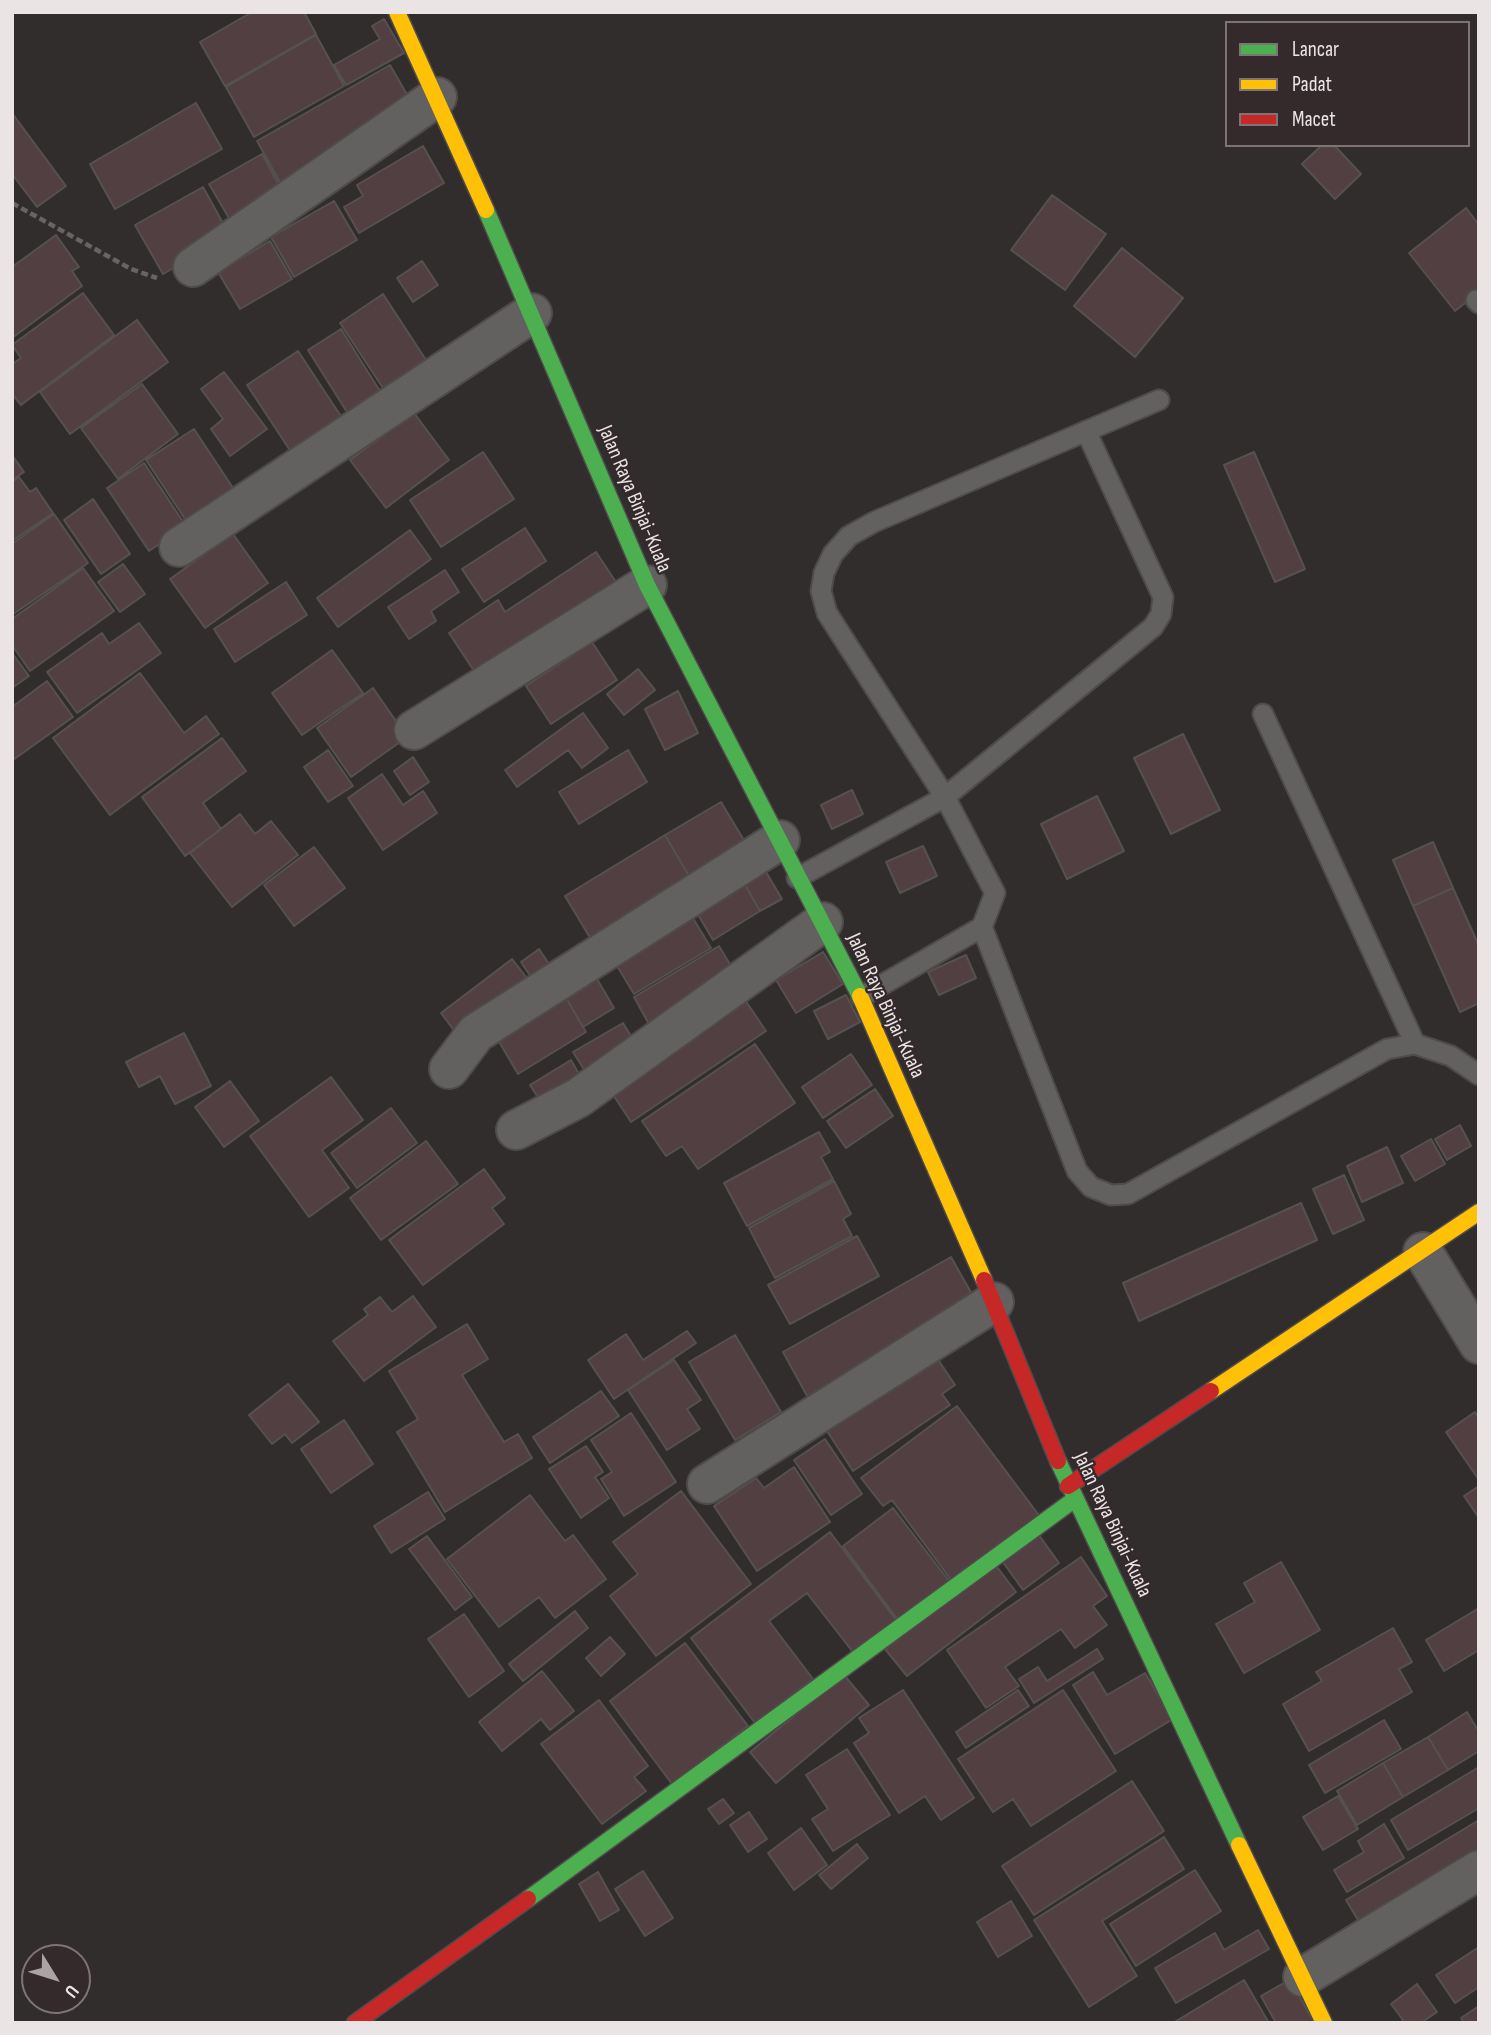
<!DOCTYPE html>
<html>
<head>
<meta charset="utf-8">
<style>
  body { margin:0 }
  #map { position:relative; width:1491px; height:2035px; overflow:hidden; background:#322d2d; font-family:"Sofia Sans Condensed",sans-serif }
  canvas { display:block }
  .frame { position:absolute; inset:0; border:14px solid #ebe4e5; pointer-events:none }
  .legend { position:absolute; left:1225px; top:21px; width:245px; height:126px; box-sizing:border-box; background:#352a2b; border:2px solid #7e7475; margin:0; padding:9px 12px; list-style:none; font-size:21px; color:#ebe4e5 }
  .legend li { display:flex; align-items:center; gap:14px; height:35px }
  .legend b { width:35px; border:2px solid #7e7475 }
  .north { position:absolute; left:21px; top:1944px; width:70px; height:70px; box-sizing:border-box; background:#352a2b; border:2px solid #7e7475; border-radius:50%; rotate:128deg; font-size:19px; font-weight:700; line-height:28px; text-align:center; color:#ebe4e5 }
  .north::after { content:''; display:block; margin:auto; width:24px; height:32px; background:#aaa4a5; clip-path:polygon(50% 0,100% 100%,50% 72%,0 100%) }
</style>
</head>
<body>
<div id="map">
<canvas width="1491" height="2035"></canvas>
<div class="frame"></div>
<ul class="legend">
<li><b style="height:9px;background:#4caf50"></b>Lancar</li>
<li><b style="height:9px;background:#ffc107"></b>Padat</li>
<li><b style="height:9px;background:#c62828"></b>Macet</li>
</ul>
<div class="north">U</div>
</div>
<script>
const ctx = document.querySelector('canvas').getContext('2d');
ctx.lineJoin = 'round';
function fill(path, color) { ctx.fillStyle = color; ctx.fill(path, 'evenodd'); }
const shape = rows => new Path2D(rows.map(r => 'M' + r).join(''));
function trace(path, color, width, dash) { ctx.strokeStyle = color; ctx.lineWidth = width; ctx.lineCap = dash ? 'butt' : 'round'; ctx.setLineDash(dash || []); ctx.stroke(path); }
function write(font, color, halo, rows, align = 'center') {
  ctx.font = font + ' "Sofia Sans Condensed",sans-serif'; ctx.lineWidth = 5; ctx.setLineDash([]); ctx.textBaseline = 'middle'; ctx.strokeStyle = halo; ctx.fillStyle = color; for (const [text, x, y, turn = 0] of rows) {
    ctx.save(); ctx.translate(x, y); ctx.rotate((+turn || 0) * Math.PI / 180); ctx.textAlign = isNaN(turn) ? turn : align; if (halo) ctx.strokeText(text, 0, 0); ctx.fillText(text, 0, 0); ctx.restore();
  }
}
const building = shape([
  [252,12,304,12,316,34,225,86,200,42,252,12],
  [384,19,404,53,346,85,334,65,380,39,372,26,384,19],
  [316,35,344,86,254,137,226,87,316,35],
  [390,65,413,105,286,193,257,141,390,65],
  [196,103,222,149,115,209,90,164,196,103],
  [12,113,66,186,37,207,12,174,12,113],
  [1322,145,1334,145,1361,174,1335,199,1302,164,1322,145],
  [423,146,444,183,359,233,344,207,363,196,357,185,423,146],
  [262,154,285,196,233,225,209,184,262,154],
  [203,187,230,236,163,274,135,225,203,187],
  [1052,195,1106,234,1065,290,1011,250,1052,195],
  [334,201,357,240,294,277,271,237,334,201],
  [1466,208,1479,225,1479,292,1455,311,1409,253,1466,208],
  [56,235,79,267,72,271,82,286,12,338,12,267,56,235],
  [270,241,292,279,240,309,218,272,270,241],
  [1122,248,1183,298,1135,357,1074,306,1122,248],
  [422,261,438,285,413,302,397,278,422,261],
  [83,293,114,335,21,405,12,394,12,364,21,358,12,345,83,293],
  [383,294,428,363,385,391,340,323,383,294],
  [137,320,168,362,70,434,40,392,137,320],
  [341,329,383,396,350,417,308,350,341,329],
  [298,351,348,427,297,461,247,385,298,351],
  [224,372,267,429,230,456,211,429,223,419,201,389,224,372],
  [142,384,178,434,118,479,81,428,142,384],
  [414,413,449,460,386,508,350,460,414,413],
  [194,429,235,491,187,522,146,460,194,429],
  [483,452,514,499,441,547,410,500,483,452],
  [1254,452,1305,569,1275,582,1224,465,1254,452],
  [12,455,24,472,12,480,12,455],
  [144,463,186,526,149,551,107,488,144,463],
  [19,477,30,492,36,488,53,513,12,541,12,482,19,477],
  [93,499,130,554,101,574,64,520,93,499],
  [54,514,88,563,12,615,12,544,54,514],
  [525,528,546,561,484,602,462,569,525,528],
  [410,530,431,559,338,627,317,598,410,530],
  [233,534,268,583,205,628,170,579,233,534],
  [596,552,622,591,482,683,449,633,498,600,505,612,596,552],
  [123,564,145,594,120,612,98,582,123,564],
  [83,568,114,611,30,671,12,645,12,619,83,568],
  [445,570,459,592,431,611,436,621,409,639,388,607,445,570],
  [286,582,307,615,235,662,214,629,286,582],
  [139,623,161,653,77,713,47,672,102,633,109,644,139,623],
  [592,642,617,680,551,724,526,686,592,642],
  [332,650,363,693,302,735,272,693,332,650],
  [12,653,29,676,12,688,12,653],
  [638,669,655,690,624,715,607,694,638,669],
  [140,673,184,733,206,716,219,734,110,815,53,738,140,673],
  [47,681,73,717,13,760,12,707,47,681],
  [373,688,407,737,351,777,317,728,373,688],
  [678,691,698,733,665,750,645,709,678,691],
  [583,713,608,748,582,768,568,750,517,787,505,770,583,713],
  [1183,734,1220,810,1171,834,1134,758,1183,734],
  [222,738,246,771,203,803,221,829,185,856,142,797,222,738],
  [328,750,353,786,328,802,304,767,328,750],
  [628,750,647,782,579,824,559,792,628,750],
  [413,757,429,782,410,795,394,771,413,757],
  [382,774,403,805,423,791,437,813,383,850,348,798,382,774],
  [852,790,863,814,832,829,821,805,852,790],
  [1097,796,1124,851,1067,879,1041,824,1097,796],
  [721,802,748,847,692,881,665,835,721,802],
  [240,814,255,834,271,821,298,855,232,907,190,853,240,814],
  [665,835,692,881,592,941,565,896,665,835],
  [1433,842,1453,888,1413,906,1393,860,1433,842],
  [923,846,937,876,900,893,886,862,923,846],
  [314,847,345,888,294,926,264,885,314,847],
  [762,865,782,899,760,911,741,878,762,865],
  [741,878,760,911,713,940,693,906,741,878],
  [1453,888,1479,946,1479,1003,1460,1012,1413,906,1453,888],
  [685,905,711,948,634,994,608,951,685,905],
  [719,946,737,976,651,1028,634,997,719,946],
  [539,949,557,976,539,989,521,962,539,949],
  [823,952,843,984,796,1013,776,980,823,952],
  [966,955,976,978,939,995,928,972,966,955],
  [512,959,533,986,461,1040,441,1013,512,959],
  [590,967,614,1008,583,1027,559,986,590,967],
  [559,986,586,1032,518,1074,491,1028,559,986],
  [741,994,766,1031,631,1122,606,1084,741,994],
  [846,995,860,1022,828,1039,814,1011,846,995],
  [623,1023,639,1049,590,1079,573,1052,623,1023],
  [184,1033,211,1086,175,1104,160,1076,139,1087,126,1062,184,1033],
  [755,1044,795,1103,698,1169,682,1146,666,1156,642,1121,755,1044],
  [851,1054,872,1085,823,1118,802,1087,851,1054],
  [571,1060,584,1083,544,1107,530,1085,571,1060],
  [331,1077,363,1120,322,1150,349,1188,309,1217,250,1136,331,1077],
  [230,1081,259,1121,224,1147,195,1107,230,1081],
  [875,1089,893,1116,846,1148,827,1121,875,1089],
  [391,1108,417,1143,357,1188,331,1153,391,1108],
  [1460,1125,1471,1146,1447,1160,1435,1139,1460,1125],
  [819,1132,830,1152,821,1157,833,1179,747,1226,724,1183,819,1132],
  [1431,1139,1445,1164,1415,1181,1401,1156,1431,1139],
  [426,1141,458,1184,381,1240,350,1198,426,1141],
  [1387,1147,1403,1183,1362,1202,1347,1166,1387,1147],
  [484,1169,505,1198,492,1208,504,1224,423,1285,389,1240,484,1169],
  [1344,1175,1364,1220,1333,1234,1313,1189,1344,1175],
  [834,1181,851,1214,843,1219,852,1236,775,1278,749,1228,834,1181],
  [1301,1203,1317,1240,1139,1321,1123,1283,1301,1203],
  [857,1236,879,1276,790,1324,768,1285,857,1236],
  [951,1257,973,1296,919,1326,928,1340,812,1405,783,1352,951,1257],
  [413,1296,436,1327,364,1381,333,1341,368,1315,364,1309,380,1297,392,1312,413,1296],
  [467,1324,488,1359,462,1375,504,1442,518,1434,532,1458,445,1512,397,1432,418,1419,389,1371,467,1324],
  [687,1331,696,1343,614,1399,588,1360,626,1334,643,1360,687,1331],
  [735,1335,781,1412,735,1440,689,1362,735,1335],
  [937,1358,955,1385,942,1394,950,1405,853,1471,827,1431,937,1358],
  [674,1360,701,1400,687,1409,700,1429,667,1450,628,1390,674,1360],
  [288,1384,319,1422,292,1443,285,1434,272,1444,249,1415,288,1384],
  [601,1391,619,1416,550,1463,533,1437,601,1391],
  [957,1406,1041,1518,954,1584,892,1500,883,1506,861,1478,957,1406],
  [1475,1412,1479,1418,1479,1480,1446,1432,1475,1412],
  [631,1413,676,1482,624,1516,601,1479,612,1472,591,1440,631,1413],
  [344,1420,373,1464,331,1493,301,1449,344,1420],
  [825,1439,862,1494,831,1515,794,1460,825,1439],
  [586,1446,603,1472,595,1477,609,1498,581,1518,549,1469,586,1446],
  [794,1467,830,1522,757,1571,714,1506,756,1478,764,1488,794,1467],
  [1479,1486,1479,1518,1464,1496,1479,1486],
  [681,1491,751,1584,656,1656,610,1596,638,1574,613,1542,681,1491],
  [428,1492,445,1519,391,1553,374,1526,428,1492],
  [530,1495,565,1541,573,1535,606,1579,555,1618,539,1597,499,1627,447,1559,530,1495],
  [893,1508,952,1585,901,1624,843,1546,893,1508],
  [1036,1531,1059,1563,1023,1590,1000,1558,1036,1531],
  [830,1532,899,1624,856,1656,807,1593,769,1621,813,1679,755,1723,691,1638,830,1532],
  [427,1536,472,1597,455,1610,409,1549,427,1536],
  [1081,1557,1107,1596,1093,1606,1107,1625,1075,1648,1061,1629,1005,1667,1019,1686,986,1708,947,1650,1081,1557],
  [1281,1562,1320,1630,1244,1673,1216,1624,1255,1602,1244,1583,1281,1562],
  [994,1563,1016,1592,907,1676,885,1649,994,1563],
  [1479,1608,1479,1650,1444,1671,1426,1640,1479,1608],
  [575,1611,588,1628,523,1681,509,1664,575,1611],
  [464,1614,504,1671,469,1697,428,1639,464,1614],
  [1393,1628,1412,1662,1399,1669,1412,1692,1309,1751,1283,1704,1322,1681,1316,1672,1393,1628],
  [610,1637,625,1654,601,1676,586,1658,610,1637],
  [685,1643,748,1726,672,1784,610,1701,685,1643],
  [1097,1649,1103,1659,1034,1703,1019,1679,1038,1667,1047,1681,1097,1649],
  [542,1671,574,1711,550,1730,541,1719,502,1751,479,1722,542,1671],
  [1093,1672,1107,1695,1145,1673,1173,1719,1115,1754,1073,1685,1093,1672],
  [844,1675,869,1705,776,1783,750,1752,844,1675],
  [903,1690,974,1798,941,1820,925,1796,899,1813,854,1743,869,1733,859,1718,903,1690],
  [1018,1690,1029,1706,966,1748,956,1732,1018,1690],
  [1063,1690,1116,1771,1031,1826,1013,1799,993,1812,958,1759,1063,1690],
  [599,1700,648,1766,634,1777,646,1791,602,1824,541,1744,599,1700],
  [1467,1712,1479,1732,1479,1751,1448,1770,1428,1737,1467,1712],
  [1384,1720,1401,1749,1325,1793,1309,1765,1384,1720],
  [1428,1737,1448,1770,1403,1797,1383,1763,1428,1737],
  [847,1749,890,1815,833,1851,812,1819,828,1809,806,1775,847,1749],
  [1383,1763,1403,1797,1357,1825,1337,1791,1383,1763],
  [1479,1767,1479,1808,1408,1850,1391,1820,1479,1767],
  [1132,1781,1164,1831,1034,1915,1002,1866,1132,1781],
  [1338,1796,1358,1829,1323,1850,1303,1817,1338,1796],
  [723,1799,734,1813,719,1824,708,1809,723,1799],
  [749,1812,767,1839,748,1852,730,1825,749,1812],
  [1479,1820,1479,1853,1361,1925,1346,1900,1479,1820],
  [1384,1824,1404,1858,1347,1892,1334,1870,1364,1852,1358,1841,1384,1824],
  [801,1828,827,1865,794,1890,768,1853,801,1828],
  [1164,1837,1184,1869,1102,1921,1137,1976,1089,2007,1034,1920,1164,1837],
  [857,1844,868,1858,831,1889,819,1875,857,1844],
  [1195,1870,1221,1911,1136,1966,1110,1924,1195,1870],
  [643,1871,673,1918,645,1936,615,1889,643,1871],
  [598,1872,619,1910,600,1921,579,1884,598,1872],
  [1011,1901,1032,1936,998,1957,977,1922,1011,1901],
  [1258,1930,1269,1949,1176,2003,1155,1968,1215,1933,1224,1950,1258,1930],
  [1479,1947,1479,1987,1455,2003,1436,1975,1479,1947],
  [1244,1980,1269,2023,1173,2023,1244,1980],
  [1289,1980,1315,2023,1276,2023,1261,1996,1289,1980],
  [1417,1984,1437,2012,1421,2023,1400,2023,1403,2020,1391,2004,1417,1984],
  [1479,2006,1479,2023,1464,2023,1461,2018,1479,2006]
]);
const path = shape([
  [12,203,131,269,157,278]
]);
const lane = shape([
  [1476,300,1479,303],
  [1263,714,1415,1044],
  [797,878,945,797,1153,627,1161,614,1163,597,1086,431],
  [982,927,1077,1171,1091,1187,1111,1195,1128,1194,1387,1049,1415,1044,1451,1056,1479,1075],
  [861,997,982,927,995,893,945,797,827,613,821,591,824,573,833,554,849,536,874,522,1159,400]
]);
const street = shape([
  [193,267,437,97],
  [179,547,532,313],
  [414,730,647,585],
  [449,1069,476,1033,780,840],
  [516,1130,578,1098,823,922],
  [1423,1252,1479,1344],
  [707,1484,994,1302],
  [1303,1977,1479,1870]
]);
const fast = shape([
  [486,210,647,585,860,996],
  [1058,1461,1239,1845],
  [528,1899,1075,1499]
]);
const slow = shape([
  [397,12,486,210],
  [860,996,984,1280],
  [1211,1391,1479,1212],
  [1239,1845,1324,2023]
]);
const jam = shape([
  [984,1280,1058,1461],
  [1068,1486,1211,1391],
  [355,2023,528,1899]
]);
const streetNames = [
  ["Jalan Raya Binjai-Kuala",634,499,67],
  ["Jalan Raya Binjai-Kuala",885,1006,65],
  ["Jalan Raya Binjai-Kuala",1112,1525,65]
];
fill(building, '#513f41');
trace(building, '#565151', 2);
trace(lane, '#504b4b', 23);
trace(street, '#504b4b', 42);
trace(fast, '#504b4b', 19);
trace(slow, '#504b4b', 19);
trace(jam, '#504b4b', 19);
trace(path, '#686364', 4.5, [7, 3.5]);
trace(lane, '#636060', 19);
trace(street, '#636060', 38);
trace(fast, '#4caf50', 16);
trace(slow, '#ffc107', 16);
trace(jam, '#c62828', 16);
write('21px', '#ebe4e5', '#352a2b', streetNames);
</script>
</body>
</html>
